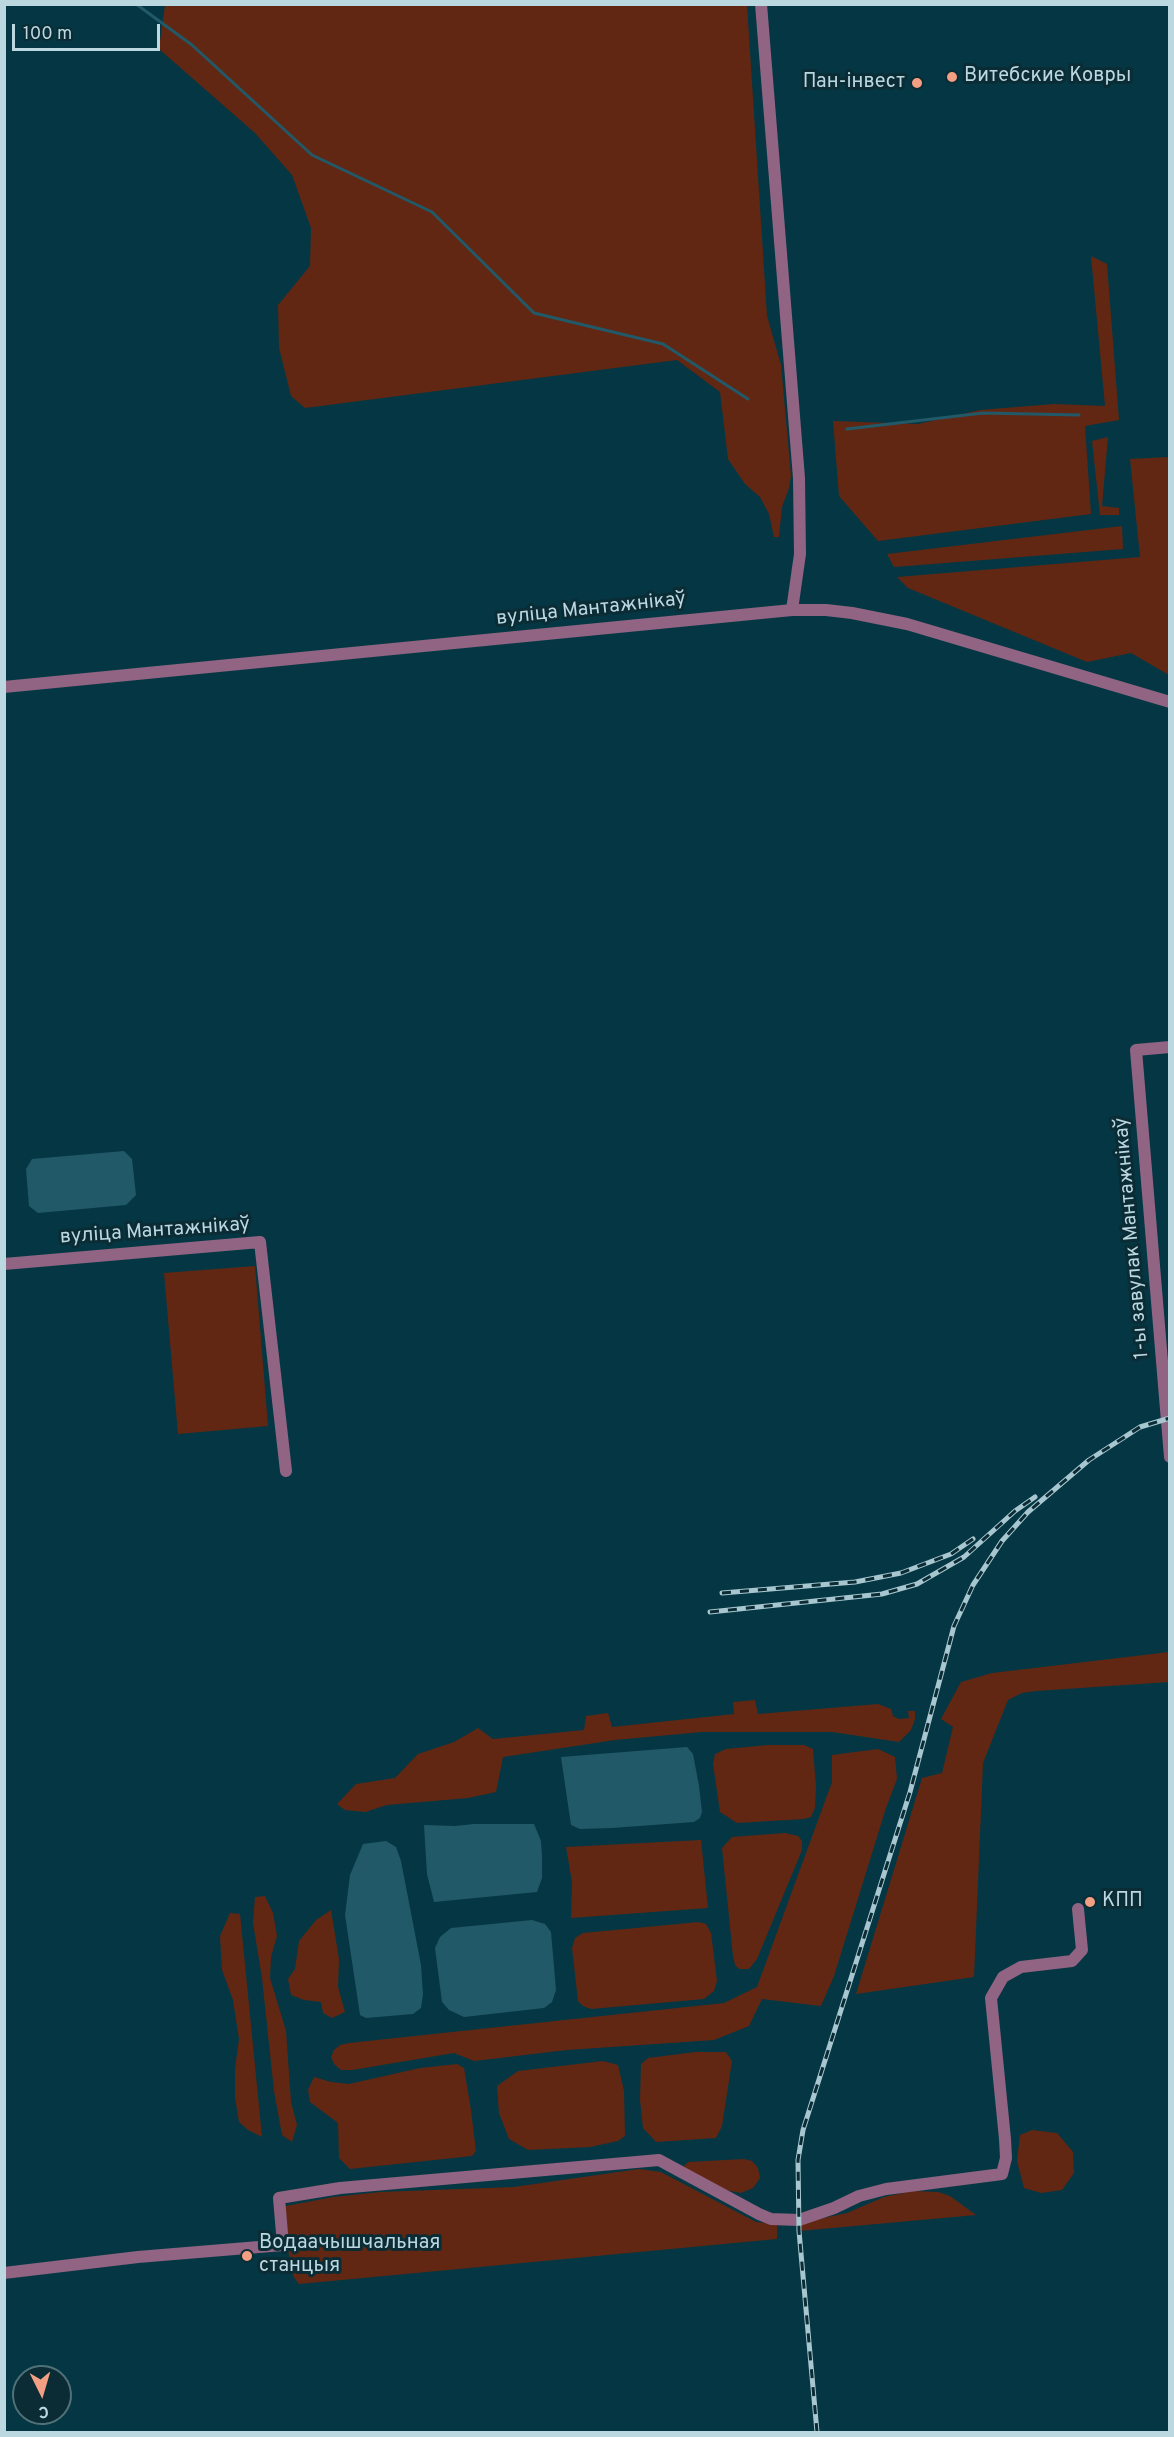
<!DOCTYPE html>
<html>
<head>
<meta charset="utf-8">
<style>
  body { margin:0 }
  #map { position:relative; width:1174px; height:2437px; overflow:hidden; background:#043743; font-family:Overpass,sans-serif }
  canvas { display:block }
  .frame { position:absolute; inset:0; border:6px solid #bbd8e1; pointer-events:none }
  .north { position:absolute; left:12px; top:2365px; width:60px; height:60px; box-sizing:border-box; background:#0b2c34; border:2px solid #517179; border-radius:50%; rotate:175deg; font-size:16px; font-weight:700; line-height:24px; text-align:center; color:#bbd8e1 }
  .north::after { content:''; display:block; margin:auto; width:21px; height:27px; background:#f39f84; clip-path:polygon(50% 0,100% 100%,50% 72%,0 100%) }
  .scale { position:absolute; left:12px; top:24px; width:148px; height:27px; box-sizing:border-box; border:3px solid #bbd8e1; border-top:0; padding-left:8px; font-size:18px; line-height:21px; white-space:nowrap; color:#bbd8e1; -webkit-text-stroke:4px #0b2c34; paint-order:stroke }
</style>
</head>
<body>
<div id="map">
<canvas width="1174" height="2437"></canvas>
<div class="frame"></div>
<div class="north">С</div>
<div class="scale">100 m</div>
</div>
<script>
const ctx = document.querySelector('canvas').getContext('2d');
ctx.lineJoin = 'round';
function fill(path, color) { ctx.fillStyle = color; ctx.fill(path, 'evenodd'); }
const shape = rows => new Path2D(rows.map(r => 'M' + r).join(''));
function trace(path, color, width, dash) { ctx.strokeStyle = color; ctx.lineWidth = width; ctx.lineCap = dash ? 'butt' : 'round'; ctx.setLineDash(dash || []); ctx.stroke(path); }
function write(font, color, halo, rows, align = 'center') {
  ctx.font = font + ' Overpass,sans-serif'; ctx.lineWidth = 6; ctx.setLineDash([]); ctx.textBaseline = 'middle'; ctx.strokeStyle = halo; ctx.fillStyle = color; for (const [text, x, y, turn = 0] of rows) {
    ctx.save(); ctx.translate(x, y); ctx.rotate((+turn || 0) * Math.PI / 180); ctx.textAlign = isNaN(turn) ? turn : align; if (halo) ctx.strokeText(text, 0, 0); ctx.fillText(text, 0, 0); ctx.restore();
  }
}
const green = shape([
  [165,5,747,5,767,316,781,365,791,476,789,488,782,507,779,537,774,537,769,514,760,497,745,484,728,459,720,392,677,360,305,408,291,396,279,348,278,305,310,266,311,228,292,175,255,133,159,49],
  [1091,256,1107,264,1119,420,1085,426,1091,514,878,541,839,496,833,421,918,424,980,410,1054,404,1105,406],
  [1108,437,1102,506,1119,508,1119,515,1100,515,1092,441],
  [1169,457,1169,675,1131,653,1087,662,908,588,897,577,1140,557,1130,459],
  [1122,526,1123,549,894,567,887,554],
  [255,1266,268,1426,178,1434,164,1273],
  [1169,1652,1169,1682,1036,1691,1022,1693,1008,1700,983,1763,974,1977,856,1994,922,1778,942,1773,953,1727,941,1719,961,1682,992,1673],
  [755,1700,758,1714,878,1704,891,1709,893,1716,899,1719,909,1718,908,1711,915,1711,915,1719,911,1730,899,1742,832,1732,702,1732,615,1740,503,1757,496,1792,468,1798,387,1805,365,1812,345,1810,337,1804,356,1784,395,1778,418,1754,454,1742,478,1728,493,1739,584,1730,586,1716,608,1713,612,1727,734,1714,733,1702],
  [768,1745,804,1745,813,1749,816,1787,815,1808,811,1817,804,1819,737,1823,720,1812,713,1764,715,1754,726,1749],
  [878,1749,895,1757,897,1779,886,1808,834,1976,821,2006,762,1999,749,2026,714,2040,567,2050,474,2061,454,2053,352,2070,341,2070,334,2064,331,2057,334,2050,340,2045,349,2043,724,2003,757,1987,832,1782,832,1755],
  [785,1833,798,1836,802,1841,802,1850,757,1959,749,1969,739,1969,735,1965,733,1956,722,1848,732,1837],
  [701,1840,708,1908,571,1918,572,1882,566,1847],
  [265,1896,273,1913,277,1936,271,1957,270,1978,286,2031,291,2102,297,2125,292,2142,282,2135,274,2091,262,1978,253,1923,255,1897],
  [331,1910,339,1959,338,1987,345,2012,332,2018,323,2013,321,2002,304,2000,291,1995,288,1979,295,1969,299,1941,316,1920],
  [230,1913,240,1914,262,2137,248,2130,239,2122,235,2097,235,2069,239,2039,233,2000,222,1970,220,1936],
  [699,1922,706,1924,711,1933,717,1981,714,1991,704,1999,591,2009,583,2006,578,2001,572,1948,575,1938,583,1933],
  [695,2052,726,2052,732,2061,722,2126,716,2138,656,2142,643,2128,640,2100,641,2064,648,2058],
  [603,2061,618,2065,624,2091,625,2136,618,2141,590,2147,528,2150,509,2139,499,2113,497,2086,518,2071],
  [457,2064,464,2068,471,2110,476,2151,472,2156,350,2169,339,2158,338,2123,310,2102,308,2090,314,2077,331,2082,349,2084,420,2068],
  [1032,2130,1057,2133,1073,2152,1074,2173,1062,2190,1041,2193,1024,2188,1017,2161,1020,2135],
  [744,2159,752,2161,758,2168,760,2178,753,2188,741,2193,725,2190,686,2170,684,2166,688,2162],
  [639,2169,661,2172,756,2222,777,2224,777,2239,299,2284,293,2276,281,2214,286,2206,333,2197,380,2192,514,2187],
  [913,2191,938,2192,950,2196,976,2215,799,2231,800,2223,847,2213,884,2197]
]);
const water = shape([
  [124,1151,132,1159,136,1195,126,1205,38,1213,29,1206,26,1169,32,1159],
  [687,1747,693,1754,699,1786,702,1812,700,1818,694,1822,612,1828,580,1829,571,1825,561,1757],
  [474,1824,534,1824,541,1841,542,1856,542,1878,537,1892,434,1902,427,1874,424,1825,455,1826],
  [386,1841,396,1847,401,1861,421,1965,423,1994,421,2008,413,2014,366,2018,360,2015,345,1915,350,1875,363,1844],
  [532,1920,545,1924,551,1932,556,1990,552,2002,544,2008,464,2017,449,2010,442,2002,435,1948,440,1937,451,1928]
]);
const stream = shape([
  [136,4,192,45,312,155,432,212,534,313,663,344,748,399],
  [847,429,983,413,1079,415]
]);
const minor = shape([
  [761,4,799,478,800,554,792,610],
  [1170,1047,1136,1050,1170,1457],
  [4,1264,260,1242,286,1471],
  [283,2245,279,2198,340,2188,659,2160,759,2214,771,2219,799,2220,834,2208,859,2196,886,2189,1002,2174,1006,2158,1005,2139,991,1998,1003,1977,1021,1967,1072,1961,1082,1950,1078,1909]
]);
const tertiary = shape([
  [4,687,792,610,826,610,852,613,907,624,1170,702],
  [4,2273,138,2257,283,2245]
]);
const rail = shape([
  [722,1593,855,1582,901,1573,951,1554,973,1539],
  [710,1612,882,1594,917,1584,964,1557,1015,1511,1035,1497],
  [817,2432,799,2231,798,2160,803,2130,910,1792,954,1626,973,1585,1002,1541,1028,1512,1089,1460,1140,1427,1170,1418]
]);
const markers = [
  [952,77,6,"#f39f84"],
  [917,83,6,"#f39f84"],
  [1090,1902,6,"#f39f84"],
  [247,2256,6,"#f39f84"]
];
const poiNames = [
  ["Витебские Ковры",964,77],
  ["Пан-інвест",905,83,"right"],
  ["КПП",1102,1902],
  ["Водаачышчальная",259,2244],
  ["станцыя",259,2267]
];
const streetNames = [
  ["вуліца Мантажнікаў",591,610,-6],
  ["вуліца Мантажнікаў",155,1232,-4],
  ["1-ы завулак Мантажнікаў",1133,1238,-95]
];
fill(green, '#622713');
fill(water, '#225968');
trace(stream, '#225968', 3);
trace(minor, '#906482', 12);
trace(tertiary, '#906482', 12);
trace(rail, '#a7c6d0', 5);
trace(rail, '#0b2c34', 3, [9]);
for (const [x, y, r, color] of markers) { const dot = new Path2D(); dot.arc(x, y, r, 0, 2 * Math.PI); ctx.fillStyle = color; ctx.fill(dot); trace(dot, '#0b2c34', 2); }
write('20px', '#bbd8e1', '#0b2c34', poiNames, 'left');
write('20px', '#bbd8e1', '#0b2c34', streetNames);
</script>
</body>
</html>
